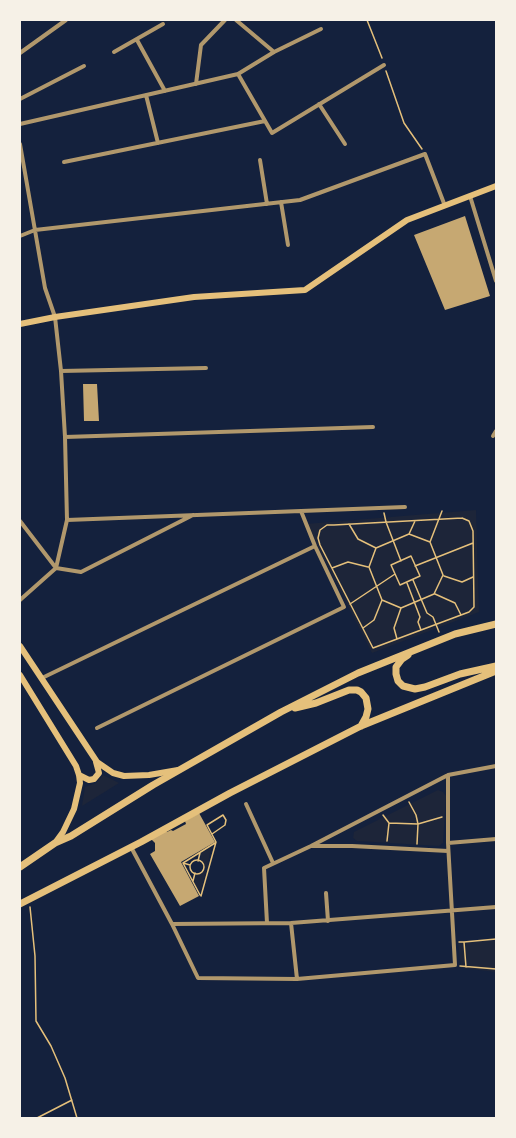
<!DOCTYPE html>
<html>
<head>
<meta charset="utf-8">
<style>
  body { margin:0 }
  #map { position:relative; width:516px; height:1138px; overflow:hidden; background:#14213d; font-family:"IBM Plex Sans",sans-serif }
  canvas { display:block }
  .frame { position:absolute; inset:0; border:21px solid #f6f1e7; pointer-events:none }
</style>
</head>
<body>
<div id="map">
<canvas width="516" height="1138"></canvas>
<div class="frame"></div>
</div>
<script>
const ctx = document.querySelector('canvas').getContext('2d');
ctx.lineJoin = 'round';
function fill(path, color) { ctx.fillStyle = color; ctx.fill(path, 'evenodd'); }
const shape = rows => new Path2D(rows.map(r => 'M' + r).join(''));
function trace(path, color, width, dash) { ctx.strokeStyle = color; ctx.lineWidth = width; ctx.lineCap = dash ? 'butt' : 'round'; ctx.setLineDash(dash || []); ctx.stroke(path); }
const green = shape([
  [476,510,479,612,372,653,306,524],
  [103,775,119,783,82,806,85,787,96,783],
  [438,790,443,792,446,796,443,843,439,846,357,841,353,838,354,832],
  [211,848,207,868,205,868,204,864,201,860,201,853],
  [204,871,206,871,200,893,194,883,196,875,201,874],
  [496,940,496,972,461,968,458,943]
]);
const building = shape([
  [465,216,490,296,445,310,414,235],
  [83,384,97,384,99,421,84,421],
  [199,813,215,842,181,862,199,896,180,906,150,854,155,851,155,843,151,839,165,830,167,832,171,830,173,831,186,824,185,821]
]);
const path = shape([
  [367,20,382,58],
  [386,71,404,123,422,149],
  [384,513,386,522,401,561],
  [462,518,469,521,473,531,474,607,469,612,373,648,320,545,318,538,320,530,327,525,334,525,462,518],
  [349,524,358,539,376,548],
  [409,534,430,542,443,575,434,594,401,608,382,600,369,567,376,548,409,534,415,521],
  [430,542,442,511],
  [411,556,420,576,400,585,391,565,411,556],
  [415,566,473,543],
  [332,568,348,562,368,567],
  [444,576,462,582,473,577],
  [413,580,427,613,433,617,439,632],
  [407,583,420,617,418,622,421,630],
  [435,594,455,603,461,615],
  [350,604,395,574],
  [363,628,374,620,382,600],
  [397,639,394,628,401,608],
  [409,802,416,815,418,824,417,844],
  [383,815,389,823,387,841],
  [389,823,418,824,442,817],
  '190 867a7 7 0 1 1 14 0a7 7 0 1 1-14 0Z',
  [198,861,200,853],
  [183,863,215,843],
  [183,863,200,895],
  [183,863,190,865],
  [193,881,195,873],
  [201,896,216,842,207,825,223,815,226,820,225,825,212,834],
  [30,907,35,956,36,1021,51,1046,65,1078,77,1118],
  [459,942,464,942,466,967],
  [464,942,496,939],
  [460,966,496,969],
  [37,1118,72,1100]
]);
const minor = shape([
  [236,20,274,52],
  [137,40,165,91],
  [114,52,163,24],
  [20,53,66,20],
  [238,74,272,133,384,65],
  [196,84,201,45,225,20],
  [146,95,158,143],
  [20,99,84,66],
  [319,104,345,144],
  [20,124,238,74,274,52,321,29],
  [20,144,45,288,55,317,61,371,65,437,67,520,56,568,20,600],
  [260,160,267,204],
  [64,162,265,121],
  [470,196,496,281],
  [281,202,288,245],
  [20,236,35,230,300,200,425,154,445,206],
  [61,371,206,368],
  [493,436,496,431],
  [65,437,373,427],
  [67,520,405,507],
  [20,521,56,568,81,572,193,515],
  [42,678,315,546],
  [97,728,344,607,315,546,301,511],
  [246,804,273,863],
  [448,843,496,839],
  [311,846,352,846,448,851],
  [131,847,172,924,291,923,496,907],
  [326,893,328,921],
  [267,923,264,868,311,846,448,775,496,766],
  [172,924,198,978,297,979,291,923],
  [297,979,455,965,448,843,448,775]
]);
const secondary = shape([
  [20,324,55,317,194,297,305,290,407,220,496,186],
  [20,646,97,762,113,773,124,776,149,775,178,770],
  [20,675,76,766,79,775,80,783,74,809,63,832,55,843],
  [79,775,89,780,94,779,99,773,96,762]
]);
const primary = shape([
  [408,655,402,659,396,667,396,674,398,681,403,686,415,689,425,687,460,674,496,666],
  [295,708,316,703,349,690,357,690,361,692,366,698,368,709,366,717,361,726],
  [20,867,55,843,71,836,153,785,281,712,358,673,455,634,496,624],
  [20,904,141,842,230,793,361,726,496,671]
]);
fill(green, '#1d2539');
fill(building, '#c6a872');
trace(path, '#e5c07b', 1.5);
trace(minor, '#b1986c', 4);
trace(secondary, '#e5c07b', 6);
trace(primary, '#e5c07b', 7);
</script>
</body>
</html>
